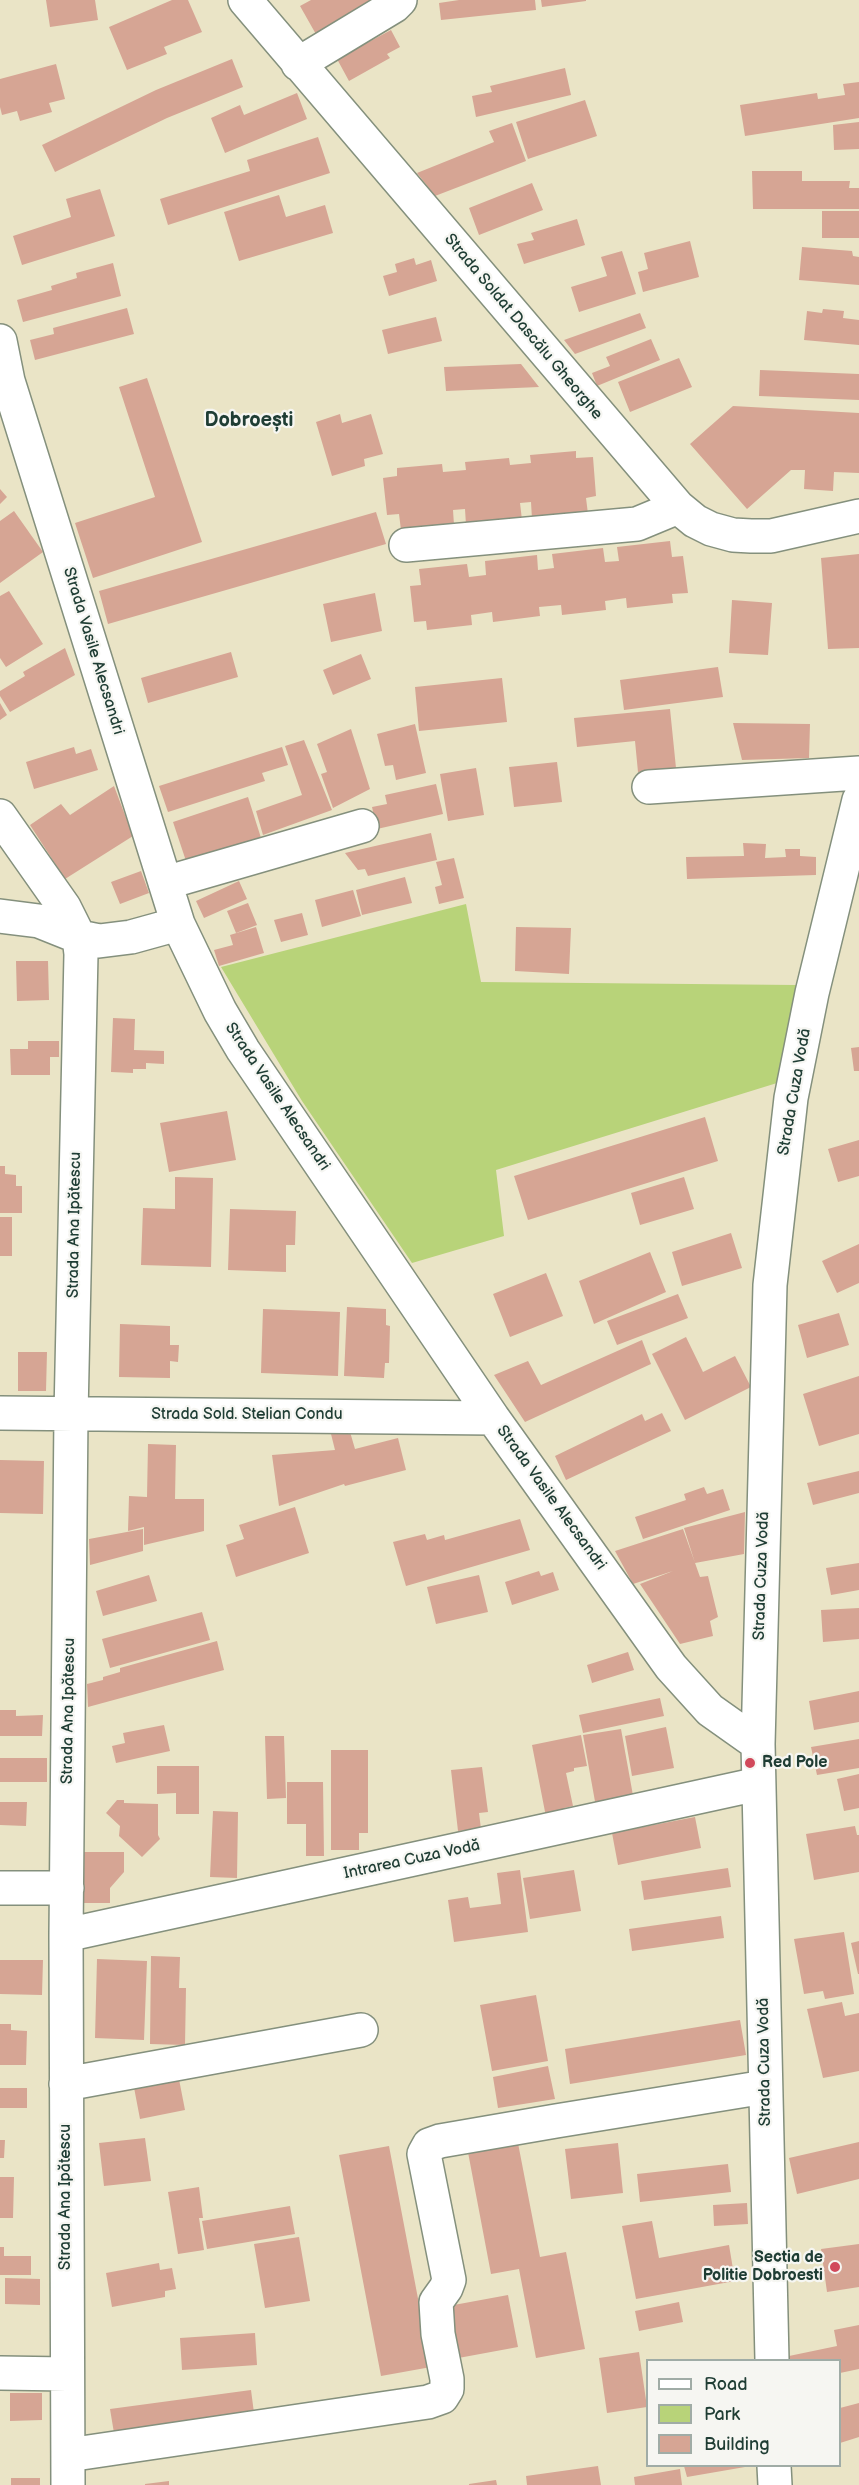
<!DOCTYPE html>
<html>
<head>
<meta charset="utf-8">
<style>
  body { margin:0 }
  #map { position:relative; width:859px; height:2485px; overflow:hidden; background:#eae4c6; font-family:"Balsamiq Sans",sans-serif }
  canvas { display:block }
  .legend { position:absolute; left:646px; top:2359px; width:195px; height:108px; box-sizing:border-box; background:#f6f6f2; border:2px solid #a0aca6; margin:0; padding:8px 10px; list-style:none; font-size:18px; color:#1f3d34 }
  .legend li { display:flex; align-items:center; gap:12px; height:30px }
  .legend b { width:30px; border:2px solid #a0aca6 }
</style>
</head>
<body>
<div id="map">
<canvas width="859" height="2485"></canvas>
<ul class="legend">
<li><b style="height:8px;background:#fff"></b>Road</li>
<li><b style="height:16px;background:#b8d379"></b>Park</li>
<li><b style="height:16px;background:#d6a594"></b>Building</li>
</ul>
</div>
<script>
const ctx = document.querySelector('canvas').getContext('2d');
ctx.lineJoin = 'round';
function fill(path, color) { ctx.fillStyle = color; ctx.fill(path, 'evenodd'); }
const shape = rows => new Path2D(rows.map(r => 'M' + r).join(''));
function trace(path, color, width, dash) { ctx.strokeStyle = color; ctx.lineWidth = width; ctx.lineCap = dash ? 'butt' : 'round'; ctx.setLineDash(dash || []); ctx.stroke(path); }
function write(font, color, halo, rows, align = 'center') {
  ctx.font = font + ' "Balsamiq Sans",sans-serif'; ctx.lineWidth = 4.5; ctx.setLineDash([]); ctx.textBaseline = 'middle'; ctx.strokeStyle = halo; ctx.fillStyle = color; for (const [text, x, y, turn = 0] of rows) {
    ctx.save(); ctx.translate(x, y); ctx.rotate((+turn || 0) * Math.PI / 180); ctx.textAlign = isNaN(turn) ? turn : align; if (halo) ctx.strokeText(text, 0, 0); ctx.fillText(text, 0, 0); ctx.restore();
  }
}
const green = shape([
  [466,904,481,982,796,985,777,1083,496,1170,504,1236,412,1263,302,1101,221,967]
]);
const building = shape([
  [46,0,95,0,98,20,50,27],
  [172,0,188,0,202,32,164,47,167,54,127,70,109,27],
  [311,0,380,0,317,36,300,6],
  [459,0,535,0,536,10,441,20,439,3],
  [541,0,586,0,586,1,542,7],
  [391,30,400,47,387,54,390,58,349,81,337,59],
  [232,59,243,87,167,118,55,172,42,145,156,90],
  [56,64,65,99,49,103,52,112,20,121,17,111,2,115,0,107,0,79],
  [565,68,571,95,476,117,472,96,492,92,490,86],
  [859,82,859,118,745,136,740,105,817,93,818,99,845,95,843,84],
  [297,93,307,119,225,153,211,118,240,105,244,115],
  [585,100,597,136,528,159,516,122],
  [859,122,859,149,834,150,833,125],
  [512,123,526,161,435,196,417,173,494,142,489,131],
  [318,137,330,173,168,225,160,199,250,171,247,160],
  [752,171,802,171,802,181,850,181,849,188,859,188,859,209,753,209],
  [532,183,543,210,479,235,469,208],
  [100,189,115,236,22,265,13,236,71,217,66,199],
  [279,195,286,217,325,205,333,233,239,261,224,212],
  [822,211,859,211,859,238,822,238],
  [577,219,585,245,524,264,517,244,534,240,531,233],
  [690,241,699,277,643,292,638,272,648,269,644,253],
  [802,247,852,251,853,256,859,257,859,285,799,280],
  [622,251,636,294,579,312,571,287,607,276,601,257],
  [414,258,416,265,431,260,437,281,389,296,383,276,397,272,395,264],
  [113,263,121,296,23,322,17,300,52,290,51,286,77,278,76,273],
  [127,308,134,334,35,360,30,340,54,334,53,328],
  [823,309,844,311,843,318,859,320,859,345,804,340,807,311,822,313],
  [640,313,646,328,575,354,564,340],
  [436,317,442,341,388,354,382,330],
  [651,339,660,360,597,386,592,373,610,366,606,357],
  [679,358,692,387,630,412,618,382],
  [521,364,539,387,446,391,444,367],
  [760,370,859,374,859,400,759,396],
  [147,378,202,542,93,578,75,523,155,497,119,387],
  [733,406,859,413,859,473,834,472,833,491,804,489,805,470,791,470,747,509,690,444],
  [340,414,342,423,371,414,383,454,364,459,365,466,332,476,316,422],
  [576,451,576,458,593,457,596,496,586,498,588,514,532,519,531,502,520,503,522,520,466,525,465,509,453,510,454,525,401,530,399,514,387,515,383,478,397,476,397,468,442,464,443,472,466,470,465,462,509,458,510,465,531,463,530,455],
  [0,489,7,497,0,504],
  [14,511,43,552,0,583,0,521],
  [376,512,386,544,108,624,99,591],
  [670,541,672,557,683,556,688,593,672,594,673,603,627,608,626,598,605,601,606,610,562,615,561,605,539,607,540,616,493,622,492,612,471,615,472,625,427,630,426,621,414,622,410,586,421,585,419,569,467,564,469,577,486,575,485,561,537,555,538,570,554,568,552,554,603,548,605,562,619,561,617,547],
  [859,554,859,648,828,649,821,558],
  [9,591,43,644,6,667,0,658,0,596],
  [375,593,382,631,331,642,323,604],
  [732,600,772,603,768,655,729,653],
  [65,648,75,675,10,712,0,696,0,691,25,676,23,672],
  [231,652,238,677,148,703,141,678],
  [361,654,371,679,333,695,323,670],
  [718,667,723,697,624,710,620,680],
  [502,678,507,722,419,731,415,687],
  [0,703,7,715,0,720],
  [670,709,676,768,638,772,635,741,577,747,574,718],
  [733,723,810,724,809,758,742,760],
  [415,724,426,773,396,780,393,765,385,766,377,734],
  [351,729,370,789,333,808,321,774,327,772,317,744],
  [304,740,332,810,263,835,256,811,302,795,285,746],
  [74,747,76,754,91,749,98,770,34,789,26,762],
  [282,747,288,765,262,773,265,781,168,812,159,786],
  [557,762,562,802,514,807,509,767],
  [476,768,484,815,448,821,440,774],
  [436,784,443,814,377,829,372,807,387,804,385,795],
  [114,786,133,836,65,879,30,825,61,804,70,815],
  [248,797,262,841,188,867,173,822],
  [431,833,437,860,368,876,365,869,358,870,345,853],
  [743,843,766,844,765,858,786,857,785,849,800,849,800,856,816,857,816,875,687,879,686,857,744,856],
  [454,858,464,898,439,904,435,887,442,885,436,862],
  [141,871,149,893,120,904,111,882],
  [405,877,412,903,362,915,356,890],
  [239,881,247,899,204,918,196,901],
  [353,890,361,916,322,927,315,900],
  [248,903,257,925,236,933,227,911],
  [302,913,308,935,281,942,274,920],
  [256,927,264,953,219,966,214,950,233,945,230,935],
  [516,927,571,928,569,974,515,971],
  [16,961,48,961,49,1000,17,1001],
  [113,1018,135,1019,134,1050,164,1051,164,1064,146,1063,146,1069,133,1069,133,1073,111,1072],
  [28,1041,59,1041,59,1057,50,1057,50,1075,11,1075,10,1049,28,1049],
  [859,1047,859,1071,854,1071,851,1048],
  [227,1111,236,1160,169,1172,160,1123],
  [705,1117,718,1161,528,1220,514,1176],
  [859,1140,859,1176,838,1182,828,1149],
  [0,1166,5,1166,5,1174,16,1175,16,1186,22,1186,22,1213,0,1213],
  [175,1177,213,1178,211,1267,141,1265,143,1208,175,1209],
  [684,1177,694,1209,640,1225,631,1193],
  [230,1209,296,1211,295,1245,286,1245,286,1272,228,1270],
  [0,1217,12,1217,12,1256,0,1256],
  [731,1233,742,1268,682,1286,672,1252],
  [859,1244,859,1283,837,1293,822,1261],
  [650,1252,666,1292,594,1324,579,1281],
  [546,1273,563,1316,510,1337,493,1294],
  [678,1294,688,1318,617,1345,607,1321],
  [347,1307,386,1309,386,1325,390,1326,389,1363,385,1363,384,1378,344,1376],
  [263,1309,340,1312,338,1376,261,1373],
  [839,1313,849,1345,807,1358,798,1325],
  [120,1324,170,1326,170,1345,179,1345,178,1362,170,1361,170,1378,119,1377],
  [686,1337,703,1372,735,1356,751,1387,685,1420,652,1354],
  [642,1340,651,1364,525,1422,494,1375,528,1361,541,1385],
  [18,1352,47,1352,46,1391,18,1391],
  [859,1376,859,1434,819,1446,803,1394],
  [662,1413,671,1431,566,1480,555,1456,642,1414,645,1421],
  [348,1425,355,1449,398,1438,406,1470,345,1486,344,1484,279,1506,272,1455,335,1450,330,1430],
  [148,1444,176,1445,175,1499,204,1499,204,1531,144,1545,144,1527,128,1531,129,1496,147,1497],
  [0,1460,44,1461,43,1514,0,1513],
  [859,1471,859,1493,813,1505,807,1483],
  [704,1487,707,1494,723,1489,730,1510,643,1539,635,1517,686,1500,684,1494],
  [295,1507,309,1553,236,1577,226,1545,244,1539,239,1525],
  [745,1512,744,1554,695,1563,684,1528],
  [520,1519,530,1550,406,1586,393,1542,425,1534,427,1540,444,1535,445,1540],
  [143,1529,143,1551,90,1565,89,1539],
  [683,1529,700,1577,708,1576,718,1617,710,1621,713,1636,680,1644,640,1584,673,1571,633,1584,615,1551],
  [859,1563,859,1590,831,1595,826,1568],
  [539,1571,541,1576,553,1572,559,1590,512,1605,505,1582],
  [149,1575,157,1601,103,1616,96,1591],
  [479,1575,488,1612,436,1624,427,1587],
  [859,1608,859,1639,823,1642,821,1610],
  [202,1612,210,1640,110,1668,102,1639],
  [217,1641,224,1670,88,1707,87,1684,103,1680,103,1677,120,1672,120,1668],
  [628,1652,634,1670,592,1683,587,1665],
  [859,1691,859,1722,814,1730,809,1701],
  [660,1698,664,1716,583,1733,579,1715],
  [0,1710,16,1710,16,1716,43,1715,42,1736,0,1736],
  [164,1725,170,1751,116,1763,112,1746,125,1743,123,1733],
  [666,1727,674,1768,632,1776,625,1736],
  [621,1729,634,1801,596,1807,583,1735],
  [581,1735,587,1766,574,1768,574,1771,566,1773,573,1806,564,1808,566,1819,547,1822,532,1745],
  [265,1736,284,1736,286,1798,267,1799],
  [859,1739,859,1768,817,1775,811,1747],
  [331,1750,368,1750,368,1833,359,1833,359,1850,331,1850],
  [0,1758,47,1758,47,1782,0,1782],
  [157,1766,199,1766,199,1814,176,1814,176,1793,157,1794],
  [482,1767,488,1812,479,1813,481,1829,458,1831,451,1770],
  [859,1774,859,1808,844,1811,837,1779],
  [287,1782,323,1782,324,1856,306,1856,306,1824,287,1824],
  [117,1800,124,1800,124,1803,158,1804,158,1835,160,1839,142,1857,119,1836,120,1826,106,1813],
  [0,1802,27,1802,26,1826,0,1825],
  [213,1811,238,1812,237,1878,210,1877],
  [695,1817,701,1848,618,1865,612,1833],
  [855,1826,857,1835,859,1835,859,1872,814,1880,806,1834],
  [84,1852,124,1852,124,1872,110,1888,110,1903,84,1903],
  [728,1868,731,1887,644,1900,641,1881],
  [520,1870,528,1932,454,1942,448,1900,468,1897,470,1908,501,1904,497,1873],
  [574,1870,581,1911,530,1919,523,1878],
  [721,1916,724,1938,632,1951,629,1929],
  [844,1932,854,1994,825,1999,823,1991,804,1994,794,1939],
  [859,1941,859,1974,858,1974,851,1943],
  [151,1956,180,1957,179,1988,186,1988,185,2045,150,2044],
  [97,1959,147,1961,144,2040,95,2038],
  [0,1960,43,1960,42,1995,0,1994],
  [536,1995,548,2061,492,2071,480,2005],
  [842,2002,845,2016,859,2013,859,2071,823,2078,807,2009],
  [740,2020,746,2055,570,2084,565,2049],
  [0,2024,11,2024,11,2030,27,2031,26,2065,0,2065],
  [548,2066,555,2099,498,2108,493,2077],
  [177,2069,185,2110,140,2119,132,2077],
  [0,2088,27,2088,27,2108,0,2108],
  [145,2138,151,2181,104,2186,99,2143],
  [517,2138,540,2257,566,2252,585,2349,536,2358,519,2269,491,2274,467,2147],
  [0,2140,5,2140,4,2158,0,2158],
  [859,2142,859,2179,797,2194,789,2158],
  [618,2143,623,2193,571,2199,565,2149],
  [389,2146,431,2367,381,2376,339,2155],
  [728,2164,731,2192,640,2202,637,2174],
  [0,2177,14,2177,13,2218,0,2218],
  [199,2187,203,2218,199,2218,204,2250,178,2254,168,2192],
  [747,2203,748,2224,714,2226,713,2205],
  [290,2206,295,2234,207,2249,202,2221],
  [652,2221,659,2258,729,2245,735,2281,636,2299,622,2226],
  [299,2237,310,2301,265,2308,254,2244],
  [859,2244,859,2287,827,2292,821,2249],
  [0,2247,4,2247,4,2256,31,2256,31,2275,0,2275],
  [159,2263,160,2270,172,2268,176,2289,165,2291,165,2297,112,2307,106,2273],
  [5,2278,40,2279,40,2305,5,2304],
  [508,2295,518,2347,453,2359,443,2307],
  [679,2302,683,2322,639,2331,635,2311],
  [859,2325,859,2369,840,2373,840,2360,789,2360,789,2356,837,2346,834,2330],
  [255,2333,257,2365,182,2370,180,2338],
  [639,2352,647,2407,607,2413,599,2358],
  [251,2390,254,2413,114,2433,110,2409],
  [10,2393,42,2393,42,2420,10,2421],
  [859,2403,859,2437,840,2443,840,2408],
  [598,2466,601,2485,527,2485,526,2476],
  [684,2466,745,2466,745,2467,687,2477],
  [680,2469,682,2485,635,2485,634,2477],
  [11,2478,40,2478,40,2485,11,2485],
  [496,2480,497,2485,469,2485,469,2484],
  [169,2481,169,2485,145,2485,145,2484]
]);
const minor = shape([
  [245,0,678,507,695,521,711,529,733,535,751,536,771,536,859,516],
  [298,64,394,6,400,0],
  [0,341,8,381,178,924,220,1011,243,1050,493,1418,671,1667,710,1710,758,1744],
  [406,545,637,524,678,507],
  [649,787,859,773],
  [0,816,64,907,79,937,81,954,71,1414,66,1935,68,2485],
  [165,883,362,826],
  [0,916,39,921,79,937,99,941,131,937,178,924],
  [0,1413,493,1418],
  [0,1888,67,1888],
  [66,1935,758,1784],
  [66,2084,361,2030],
  [772,2360,758,1744,770,1285,791,1098,812,993,859,800],
  [0,2373,67,2374],
  [68,2455,428,2402,442,2397,447,2389,447,2379,438,2334,436,2302,446,2288,449,2280,424,2154,429,2145,440,2141,556,2121,765,2087],
  [774,2466,775,2485]
]);
const markers = [
  [750,1763,6,"#d1495b"],
  [835,2267,6,"#d1495b"]
];
const streetNames = [
  ["Strada Soldat Dascălu Gheorghe",523,327,50],
  ["Strada Vasile Alecsandri",93,651,73],
  ["Strada Cuza Vodă",795,1092,-80],
  ["Strada Vasile Alecsandri",277,1097,56],
  ["Strada Ana Ipătescu",75,1225,-89],
  ["Strada Sold. Stelian Condu",247,1415],
  ["Strada Vasile Alecsandri",551,1498,54],
  ["Strada Cuza Vodă",762,1576,-88],
  ["Strada Ana Ipătescu",69,1711,-89],
  ["Intrarea Cuza Vodă",412,1860,-12],
  ["Strada Cuza Vodă",765,2062,-91],
  ["Strada Ana Ipătescu",66,2197,-90]
];
const poiNames = [
  ["Red Pole",762,1763],
  ["Sectia de",823,2258,"right"],
  ["Politie Dobroesti",823,2276,"right"]
];
const quarterNames = [
  ["Dobroești",249,421]
];
fill(green, '#b8d379');
fill(building, '#d6a594');
trace(minor, '#84907d', 36);
trace(minor, '#fff', 33);
for (const [x, y, r, color] of markers) { const dot = new Path2D(); dot.arc(x, y, r, 0, 2 * Math.PI); ctx.fillStyle = color; ctx.fill(dot); trace(dot, '#f6f6f2', 2); }
write('16px', '#1f3d34', '#f6f6f2', streetNames);
write('bold 16px', '#1f3d34', '#f6f6f2', poiNames, 'left');
write('bold 20px', '#1f3d34', '#f6f6f2', quarterNames);
</script>
</body>
</html>
